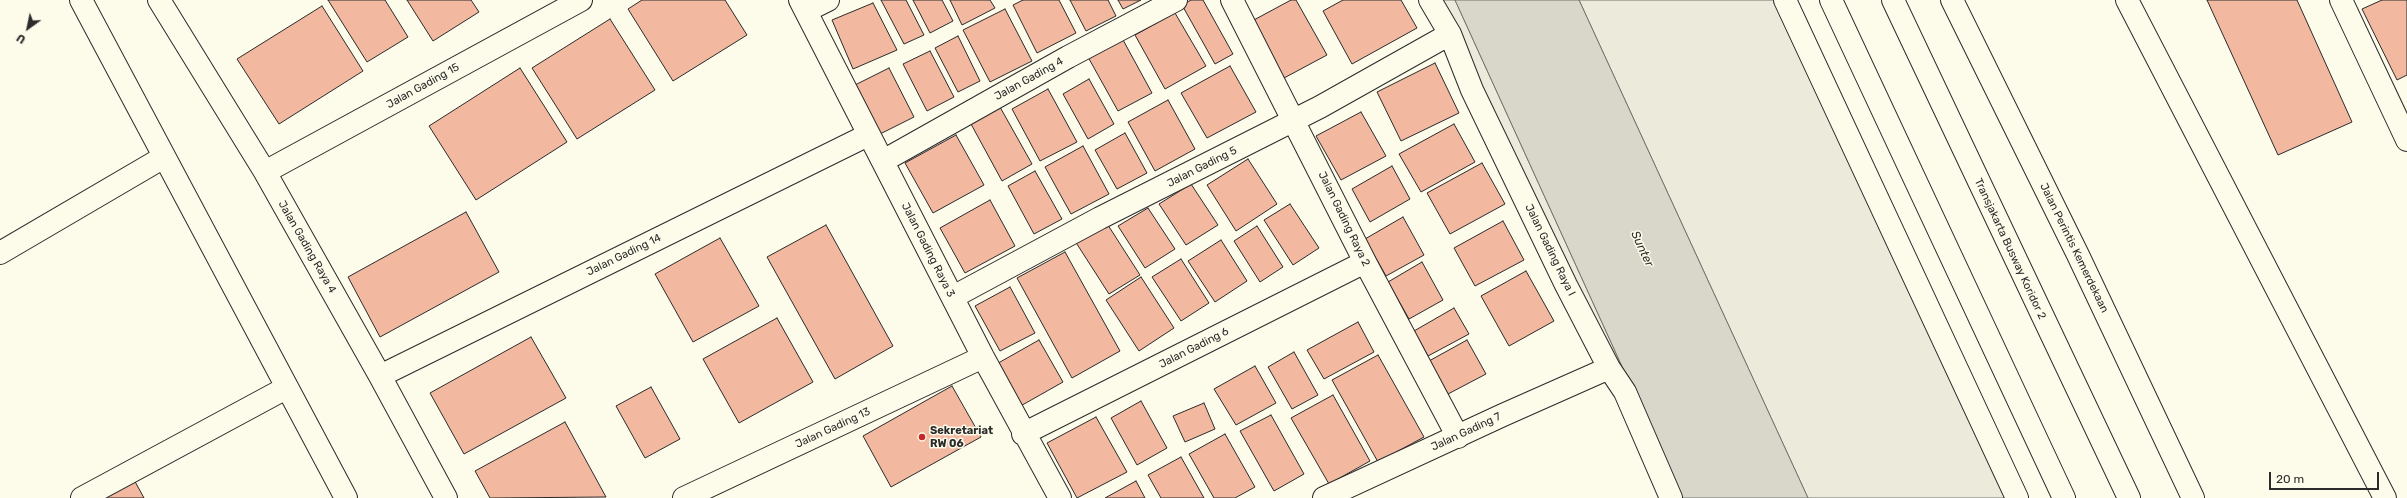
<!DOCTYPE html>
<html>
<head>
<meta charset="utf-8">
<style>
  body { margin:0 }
  #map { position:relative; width:2407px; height:498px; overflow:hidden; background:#fdfbea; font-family:Rubik,sans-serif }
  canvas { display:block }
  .north { position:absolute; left:8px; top:8px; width:40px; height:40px; -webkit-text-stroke:3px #fdfbea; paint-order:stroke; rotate:213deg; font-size:11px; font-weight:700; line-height:16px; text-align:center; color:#2b2b2b }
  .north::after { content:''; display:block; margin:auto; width:14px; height:18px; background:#2b2b2b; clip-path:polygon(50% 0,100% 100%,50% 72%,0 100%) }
  .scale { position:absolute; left:2269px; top:472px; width:110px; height:18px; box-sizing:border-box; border:2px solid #2b2b2b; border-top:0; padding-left:5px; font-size:12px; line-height:14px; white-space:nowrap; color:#2b2b2b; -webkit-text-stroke:3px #fdfbea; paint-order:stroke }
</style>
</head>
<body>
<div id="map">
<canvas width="2407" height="498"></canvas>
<div class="north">U</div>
<div class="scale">20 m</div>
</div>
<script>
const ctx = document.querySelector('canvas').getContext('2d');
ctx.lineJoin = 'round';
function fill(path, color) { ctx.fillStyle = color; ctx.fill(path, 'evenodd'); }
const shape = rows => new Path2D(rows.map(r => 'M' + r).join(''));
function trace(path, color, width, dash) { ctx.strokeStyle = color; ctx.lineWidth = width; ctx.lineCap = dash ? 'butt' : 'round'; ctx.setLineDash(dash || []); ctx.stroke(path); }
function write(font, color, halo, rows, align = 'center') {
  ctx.font = font + ' Rubik,sans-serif'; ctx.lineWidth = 3; ctx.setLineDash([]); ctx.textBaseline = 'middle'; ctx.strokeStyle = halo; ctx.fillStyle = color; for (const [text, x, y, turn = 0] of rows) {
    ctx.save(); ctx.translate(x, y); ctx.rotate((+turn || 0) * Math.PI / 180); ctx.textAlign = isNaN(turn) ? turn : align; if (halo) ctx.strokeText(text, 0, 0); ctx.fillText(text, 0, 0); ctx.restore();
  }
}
const green = shape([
  [1433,0,1455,0,1682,498,1673,498,1433,0],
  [1579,0,1775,0,2012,498,1808,498,1579,0]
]);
const water = shape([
  [1455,0,1579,0,1808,498,1682,498,1455,0]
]);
const building = shape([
  [328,0,385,0,408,37,367,62,328,0],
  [407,0,471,0,479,12,433,41,407,0],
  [642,0,725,0,747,35,673,81,628,9,642,0],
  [881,0,906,0,924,35,904,44,881,0],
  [913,0,942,0,953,21,930,33,913,0],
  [950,0,990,0,995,8,962,25,950,0],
  [1023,0,1059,0,1076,33,1037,53,1013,5,1023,0],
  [1070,0,1108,0,1116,16,1086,31,1070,0],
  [1118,0,1141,0,1123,9,1118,0],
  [1191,0,1203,0,1233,54,1215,64,1182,5,1191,0],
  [1291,0,1296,0,1327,55,1284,78,1252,21,1291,0],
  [1343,0,1401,0,1417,28,1352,64,1323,11,1343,0],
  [2207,0,2297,0,2352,122,2278,155,2207,0],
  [2382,0,2407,0,2407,75,2397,80,2362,9,2382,0],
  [873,3,897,50,853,69,832,20,873,3],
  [322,6,363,71,279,124,237,59,322,6],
  [1005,9,1032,61,990,82,963,30,1005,9],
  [1175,13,1206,66,1165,89,1135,35,1175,13],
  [610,19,655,90,577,139,532,68,610,19],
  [958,36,980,81,958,92,935,48,958,36],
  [1122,38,1152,93,1118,111,1088,57,1122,38],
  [930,51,954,97,927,111,903,64,930,51],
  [1435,63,1459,113,1401,141,1377,92,1435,63],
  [1230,66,1256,112,1207,138,1181,93,1230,66],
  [520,68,567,142,476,200,429,126,520,68],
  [889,68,914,117,878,135,853,86,889,68],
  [1089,79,1114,124,1088,139,1063,94,1089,79],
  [1048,89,1077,142,1040,161,1012,109,1048,89],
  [1168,100,1195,149,1155,171,1128,122,1168,100],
  [1000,107,1032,164,1002,181,971,124,1000,107],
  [1361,112,1386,156,1341,180,1316,136,1361,112],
  [1454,124,1475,162,1421,192,1399,154,1454,124],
  [1125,133,1147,173,1117,189,1095,150,1125,133],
  [956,135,984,185,933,213,905,163,956,135],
  [1083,146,1109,194,1071,214,1045,167,1083,146],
  [1248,159,1277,204,1236,231,1207,185,1248,159],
  [1482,163,1505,204,1450,234,1427,193,1482,163],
  [1392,166,1410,199,1370,222,1352,189,1392,166],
  [1035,171,1062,219,1034,234,1008,186,1035,171],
  [1191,184,1218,225,1186,245,1159,204,1191,184],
  [990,200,1015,246,965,273,940,228,990,200],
  [1290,204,1319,248,1293,265,1264,220,1290,204],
  [1148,208,1175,249,1145,268,1118,226,1148,208],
  [466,212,499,272,380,337,348,277,466,212],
  [1403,217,1424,255,1386,276,1365,239,1403,217],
  [1503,221,1524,260,1475,286,1454,248,1503,221],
  [1106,222,1140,275,1109,294,1075,241,1106,222],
  [826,225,893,346,835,379,767,257,826,225],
  [1257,226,1283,267,1260,282,1234,241,1257,226],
  [720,238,759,306,693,342,655,274,720,238],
  [1221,240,1247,281,1215,302,1188,261,1221,240],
  [1065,252,1120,351,1072,378,1017,278,1065,252],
  [1181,259,1209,303,1181,321,1152,277,1181,259],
  [1422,262,1443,300,1409,319,1388,282,1422,262],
  [1526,271,1554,321,1509,346,1481,296,1526,271],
  [1141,277,1174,328,1139,351,1106,300,1141,277],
  [1010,287,1035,333,1000,351,975,306,1010,287],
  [1454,308,1469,334,1428,356,1414,331,1454,308],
  [777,318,813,382,739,423,703,359,777,318],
  [1358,322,1374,352,1324,379,1307,350,1358,322],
  [531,337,566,398,464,454,430,393,531,337],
  [1039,340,1063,382,1017,408,993,366,1039,340],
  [1467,340,1486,374,1448,394,1429,361,1467,340],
  [1294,352,1318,395,1292,409,1268,367,1294,352],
  [1378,355,1424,437,1378,462,1332,380,1378,355],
  [1255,366,1276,403,1236,425,1214,389,1255,366],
  [952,386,981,437,891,487,863,436,952,386],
  [651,387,680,439,645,458,616,406,651,387],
  [1333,395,1370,461,1329,484,1291,418,1333,395],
  [1141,401,1167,448,1137,465,1111,418,1141,401],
  [1204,403,1215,429,1185,442,1173,416,1204,403],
  [1271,415,1304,474,1274,491,1240,431,1271,415],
  [1096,417,1127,472,1077,498,1047,443,1096,417],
  [565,422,606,497,490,498,475,471,565,422],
  [1225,434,1255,487,1235,498,1214,498,1189,454,1225,434],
  [1181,457,1204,498,1161,498,1148,475,1181,457],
  [132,476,144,498,93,498,132,476],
  [1136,481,1145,498,1105,498,1136,481]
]);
const minor = shape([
  [81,0,346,498],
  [159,0,265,172,380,376,446,498],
  [800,0,983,357,1060,498],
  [1232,0,1365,262,1458,437],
  [1430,0,1450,34,1472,90,1566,285,1609,368,1625,392,1671,498],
  [1831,0,2064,498],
  [1893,0,2129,498],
  [2127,0,2385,498],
  [2341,0,2407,140],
  [806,11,828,0],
  [883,161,1068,57,1176,0],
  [265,172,581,0],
  [0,253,164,157],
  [953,297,1100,218,1320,107,1450,34],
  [380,376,868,135],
  [1023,434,1365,262],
  [82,498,286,388],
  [684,498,983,357],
  [1324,498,1503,415,1609,368]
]);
const highway = shape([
  [1785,0,2017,498],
  [1952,0,2078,255,2193,498]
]);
const markers = [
  [922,437,4,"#c62828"]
];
const streetNames = [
  ["Jalan Gading 4",1029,79,-29],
  ["Jalan Gading 15",423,86,-29],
  ["Jalan Gading 5",1202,167,-27],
  ["Jalan Gading Raya 2",1344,219,64],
  ["Jalan Gading Raya 4",307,247,60],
  ["Jalan Perintis Kemerdekaan",2074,248,64],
  ["Transjakarta Busway Koridor 2",2010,249,65],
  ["Jalan Gading Raya 3",928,250,63],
  ["Jalan Gading Raya I",1550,250,64],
  ["Jalan Gading 14",624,255,-26],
  ["Jalan Gading 6",1194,348,-27],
  ["Jalan Gading 13",833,428,-25],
  ["Jalan Gading 7",1466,432,-25]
];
const poiNames = [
  ["Sekretariat",930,431],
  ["RW 06",930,444]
];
const waterNames = [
  ["Sunter",1642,249,65]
];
fill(green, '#ecebdb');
trace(green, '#74746e', 1);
fill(water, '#d8d7c9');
trace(water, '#74746e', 1);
fill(building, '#f2b8a0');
trace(building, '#2b2b2b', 1);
trace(minor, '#2b2b2b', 24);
trace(highway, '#2b2b2b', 24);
trace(minor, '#fdfbea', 22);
trace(highway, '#fdfbea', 22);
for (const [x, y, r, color] of markers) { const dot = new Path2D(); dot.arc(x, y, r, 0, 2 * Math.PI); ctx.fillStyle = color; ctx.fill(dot); trace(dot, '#fdfbea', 1.5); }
write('11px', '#2b2b2b', '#fdfbea', streetNames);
write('bold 11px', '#2b2b2b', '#fdfbea', poiNames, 'left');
write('italic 12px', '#2b2b2b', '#fdfbea', waterNames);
</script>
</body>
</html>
